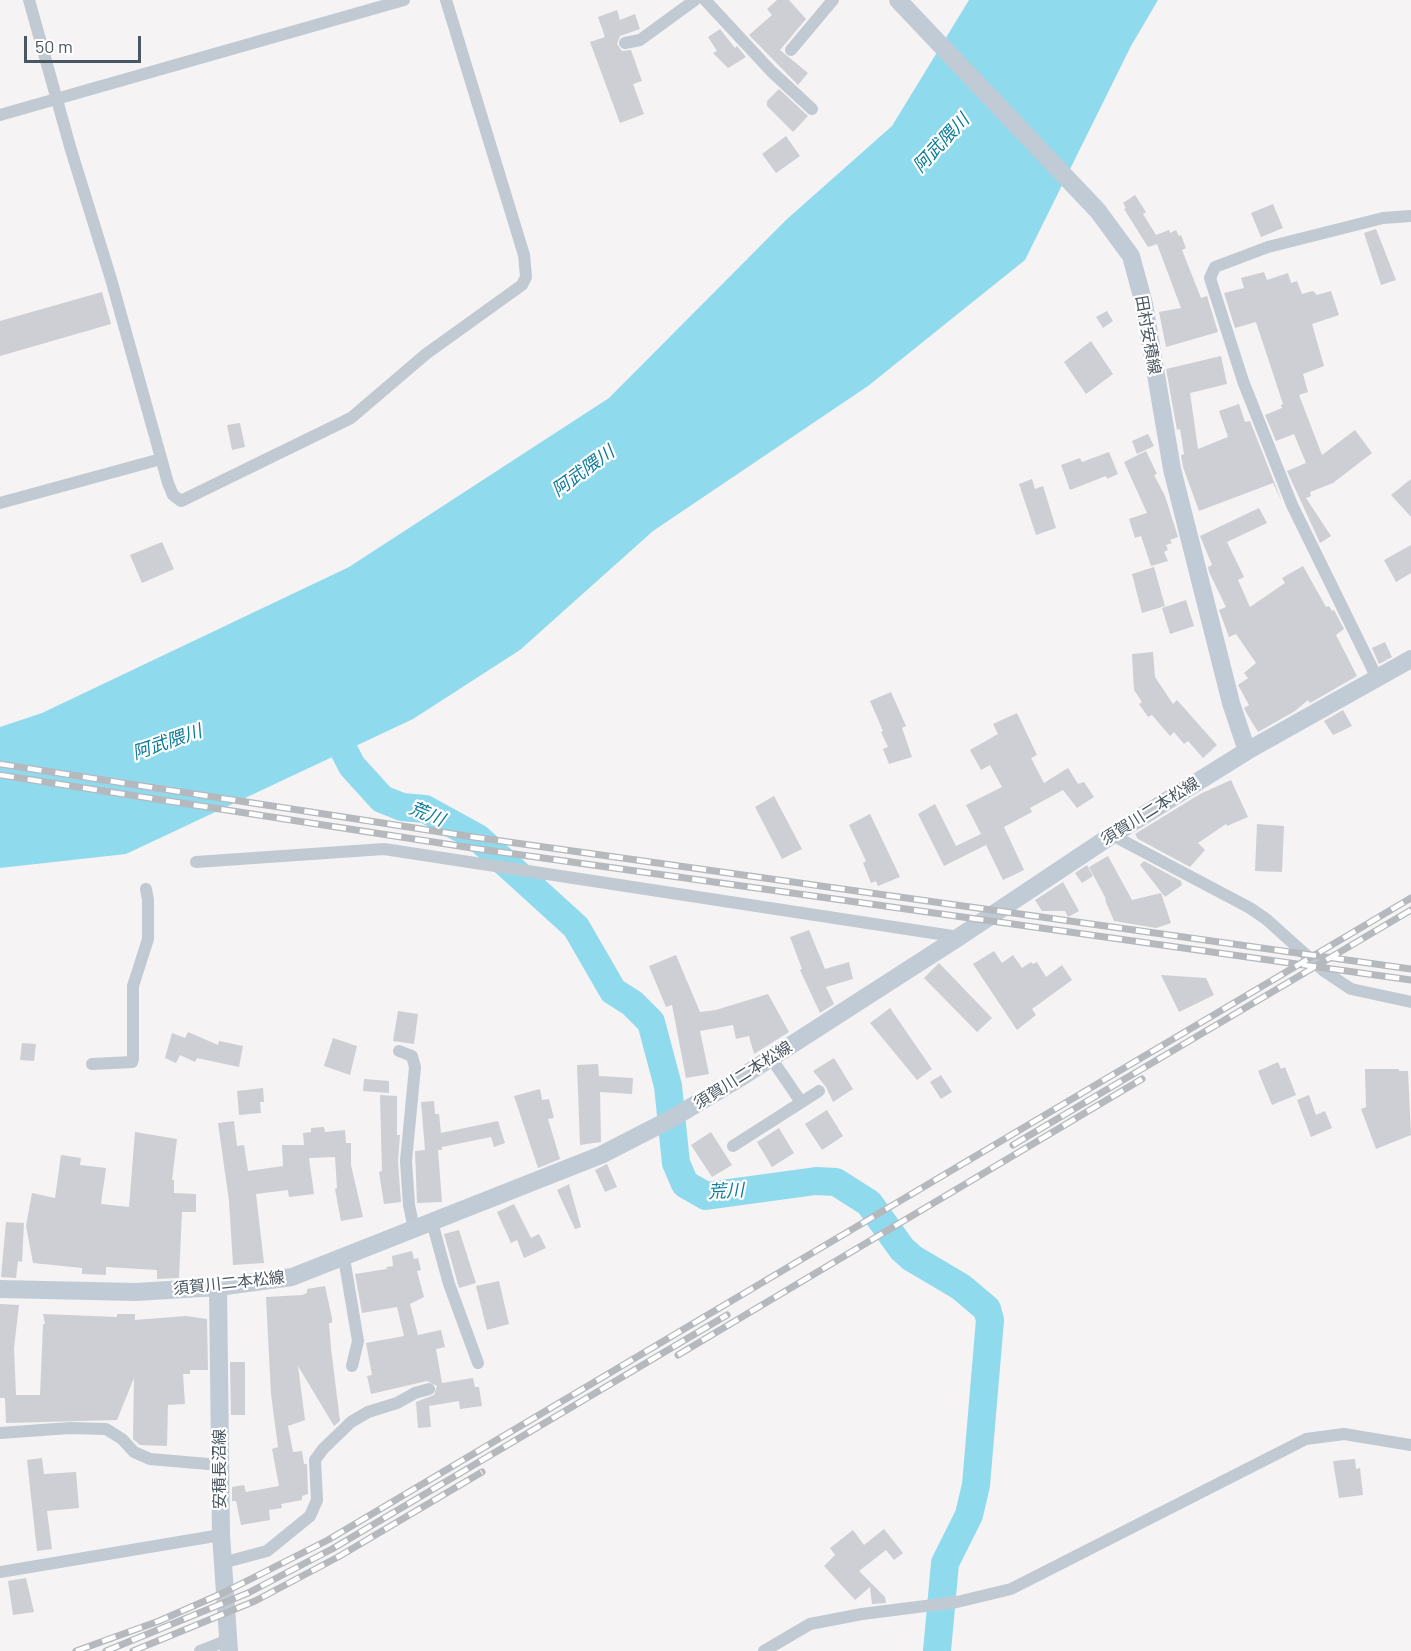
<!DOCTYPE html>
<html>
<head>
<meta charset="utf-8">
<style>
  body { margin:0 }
  #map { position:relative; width:1411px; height:1651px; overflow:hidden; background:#f5f3f3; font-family:Barlow,sans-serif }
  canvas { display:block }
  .scale { position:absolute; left:24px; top:36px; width:117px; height:27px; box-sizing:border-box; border:3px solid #4a5661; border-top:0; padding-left:8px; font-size:18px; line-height:21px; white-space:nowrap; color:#4a5661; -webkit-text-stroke:4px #fff; paint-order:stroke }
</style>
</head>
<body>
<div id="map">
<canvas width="1411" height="1651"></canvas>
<div class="scale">50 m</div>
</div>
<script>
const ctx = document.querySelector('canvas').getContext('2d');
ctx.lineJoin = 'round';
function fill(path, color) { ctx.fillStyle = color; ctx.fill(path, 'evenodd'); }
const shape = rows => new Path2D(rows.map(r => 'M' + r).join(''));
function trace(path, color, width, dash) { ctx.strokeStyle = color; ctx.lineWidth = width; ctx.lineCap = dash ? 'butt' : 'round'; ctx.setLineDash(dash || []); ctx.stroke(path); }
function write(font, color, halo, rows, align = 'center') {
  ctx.font = font + ' Barlow,"Noto Sans JP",sans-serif'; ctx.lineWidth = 4.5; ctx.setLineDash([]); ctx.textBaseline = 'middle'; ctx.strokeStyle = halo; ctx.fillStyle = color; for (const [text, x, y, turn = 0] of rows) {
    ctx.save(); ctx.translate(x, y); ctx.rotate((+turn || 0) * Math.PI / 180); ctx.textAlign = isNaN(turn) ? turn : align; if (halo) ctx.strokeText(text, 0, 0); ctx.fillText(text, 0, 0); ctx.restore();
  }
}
const water = shape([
  [969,0,1158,0,1131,46,1025,260,868,386,653,531,520,650,413,719,126,854,0,868,0,727,42,713,349,567,609,398,786,220,892,126]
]);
const river = shape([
  [326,716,352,766,382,799,402,807,425,809,478,838,576,927,613,991,632,1003,651,1022,668,1086,676,1163,685,1184,706,1196,816,1181,836,1182,869,1203,902,1249,912,1258,961,1287,987,1309,990,1320,976,1485,969,1515,945,1563,937,1651]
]);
const building = shape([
  [777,0,789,0,806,19,780,50,808,73,798,85,749,35,772,15,767,9],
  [617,10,620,20,635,14,640,29,620,36,617,44,622,51,631,50,642,81,633,84,644,114,620,123,590,42,605,37,598,17],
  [720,29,735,48,737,46,746,57,728,68,713,53,717,51,708,37],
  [779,89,808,116,793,132,767,106,767,101],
  [786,136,800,156,776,173,762,154],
  [1135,195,1146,212,1143,214,1156,235,1169,230,1170,233,1176,230,1179,236,1181,235,1186,248,1182,250,1201,298,1207,296,1218,332,1166,347,1159,312,1181,308,1157,244,1148,247,1124,209,1126,208,1123,203],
  [1273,204,1283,228,1261,237,1251,213],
  [1376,229,1396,280,1381,285,1364,233],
  [1264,272,1267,280,1288,273,1291,283,1297,281,1302,294,1313,291,1317,295,1331,291,1339,315,1312,324,1324,366,1303,374,1308,392,1299,395,1322,455,1355,430,1372,453,1333,483,1310,492,1311,496,1306,498,1331,536,1320,543,1287,471,1306,463,1294,434,1276,441,1265,415,1282,408,1281,405,1283,404,1256,322,1235,328,1224,293,1244,288,1241,278],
  [102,292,111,324,0,356,0,321],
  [1107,311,1113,321,1103,328,1096,317],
  [1091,341,1113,374,1086,394,1064,362],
  [1221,356,1227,384,1190,393,1198,449,1228,437,1219,411,1239,404,1245,422,1250,421,1282,502,1273,483,1199,511,1183,467,1181,455,1184,454,1180,429,1177,430,1166,369],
  [240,423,245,447,232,450,227,425],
  [1148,434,1154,446,1137,454,1132,441],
  [1146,451,1157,474,1154,475,1165,496,1178,537,1170,540,1172,543,1166,545,1168,550,1164,552,1168,561,1151,566,1141,536,1135,538,1129,519,1147,513,1124,462],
  [1109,452,1118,474,1107,479,1106,476,1070,490,1061,465,1080,458,1082,462],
  [1032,479,1035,489,1043,486,1056,528,1036,535,1019,484],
  [1411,479,1411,517,1391,495],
  [1259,508,1267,523,1227,542,1244,577,1238,580,1250,607,1285,583,1282,578,1303,566,1326,607,1329,606,1332,611,1334,610,1344,629,1336,635,1357,676,1310,703,1308,700,1295,711,1258,732,1247,714,1244,708,1249,705,1238,685,1248,678,1244,673,1256,663,1236,634,1229,637,1219,610,1226,607,1209,572,1208,567,1212,565,1200,536],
  [162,542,174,569,142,583,130,555],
  [1411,545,1411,573,1396,582,1384,560],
  [1154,567,1165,606,1142,613,1132,574],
  [1186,600,1194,626,1170,634,1162,608],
  [1385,642,1392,657,1379,664,1372,648],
  [1153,652,1155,677,1173,704,1177,700,1217,745,1203,758,1188,741,1184,744,1174,732,1170,736,1152,715,1148,717,1139,704,1142,702,1134,690,1132,654],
  [891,692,906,726,902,728,912,757,889,764,883,749,888,747,881,732,883,731,870,701],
  [1343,710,1352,726,1333,735,1324,721],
  [1017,713,1037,755,1031,758,1044,783,1068,768,1078,784,1084,782,1094,797,1077,808,1063,790,1030,808,1032,812,1004,827,1024,870,1003,880,986,845,944,866,918,814,935,804,956,846,981,834,966,805,1002,787,990,765,981,770,970,750,998,734,993,724],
  [1231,780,1248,817,1227,826,1226,824,1198,843,1205,850,1190,867,1138,839,1135,834,1200,794],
  [774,796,802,849,782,859,755,807],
  [870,814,900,877,878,886,876,881,871,883,863,863,866,861,849,825],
  [1257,824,1284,826,1282,872,1255,871],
  [1108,856,1132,900,1161,893,1171,923,1156,928,1114,921,1105,900,1106,899,1089,867],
  [1144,861,1181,881,1182,885,1165,897,1140,865],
  [1087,865,1093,876,1082,883,1075,873],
  [1063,882,1079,911,1068,917,1065,911,1042,911,1035,900],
  [809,930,825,969,849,962,853,979,826,987,834,1004,820,1013,800,970,802,969,790,937],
  [994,951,1002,963,1013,955,1022,968,1031,962,1033,964,1037,962,1046,977,1062,965,1072,980,1032,1009,1036,1015,1017,1030,973,964],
  [676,955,700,1012,716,1010,768,994,789,1032,754,1054,749,1036,736,1039,733,1025,700,1031,709,1074,686,1078,672,1005,666,1007,649,966],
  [939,963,992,1018,977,1032,924,978],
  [1161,975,1206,978,1214,995,1179,1012],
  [890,1008,932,1069,917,1080,870,1023],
  [398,1011,418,1014,414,1044,393,1041],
  [188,1032,218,1045,219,1041,243,1046,239,1067,197,1058,195,1062,180,1055,176,1063,165,1058,172,1033,185,1038],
  [333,1038,357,1046,350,1075,324,1066],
  [22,1043,36,1044,34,1061,20,1060],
  [834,1058,853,1089,833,1102,826,1087,813,1071],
  [1278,1062,1281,1069,1285,1067,1296,1095,1272,1105,1258,1071],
  [598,1064,599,1076,633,1078,632,1094,600,1092,601,1142,580,1145,577,1065],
  [1365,1069,1399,1069,1399,1071,1408,1071,1411,1135,1376,1149,1361,1109,1366,1107],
  [941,1075,952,1092,941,1099,930,1082],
  [364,1079,389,1081,389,1093,363,1091],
  [263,1088,264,1102,260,1102,261,1113,239,1115,237,1091],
  [540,1089,542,1100,549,1099,554,1118,548,1119,560,1159,538,1168,514,1096],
  [380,1095,397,1096,397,1135,400,1135,398,1162,401,1202,384,1204,379,1172,382,1171],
  [1309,1095,1316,1115,1325,1111,1332,1128,1311,1137,1297,1100],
  [434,1101,435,1114,439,1114,441,1133,498,1121,505,1143,494,1147,491,1137,442,1147,442,1150,438,1150,442,1202,417,1203,415,1151,425,1150,421,1102],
  [827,1110,843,1136,822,1150,805,1124],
  [234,1121,237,1146,244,1145,248,1171,283,1166,282,1145,304,1145,303,1133,311,1132,311,1128,324,1127,325,1132,345,1130,346,1143,351,1143,351,1165,363,1217,341,1221,335,1189,337,1188,335,1157,309,1158,314,1194,289,1197,288,1190,256,1194,264,1263,233,1265,229,1201,218,1123],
  [779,1128,794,1153,772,1167,757,1142],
  [135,1132,177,1139,172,1180,174,1180,174,1193,196,1194,196,1212,182,1212,179,1278,157,1279,157,1270,106,1267,106,1275,82,1274,82,1268,33,1263,26,1226,32,1193,55,1198,61,1155,81,1158,80,1165,106,1168,101,1204,129,1207],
  [711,1132,732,1165,712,1177,691,1145],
  [607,1164,617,1187,605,1192,595,1170],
  [569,1184,581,1227,575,1229,557,1190],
  [514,1204,531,1238,539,1234,546,1248,524,1258,517,1240,511,1243,497,1212],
  [6,1222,24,1223,22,1262,18,1261,16,1278,1,1277],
  [459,1230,476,1283,459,1288,444,1234],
  [412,1251,414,1259,418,1258,421,1270,417,1271,424,1297,410,1304,418,1335,441,1330,445,1347,436,1349,442,1383,473,1378,475,1387,479,1387,482,1406,460,1409,459,1401,429,1406,431,1427,418,1428,416,1402,434,1395,437,1386,427,1381,371,1394,367,1376,372,1375,366,1343,404,1336,397,1307,362,1313,355,1274,387,1269,386,1267,393,1266,392,1256],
  [499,1281,509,1324,487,1330,476,1286],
  [325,1286,332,1318,332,1323,329,1323,331,1348,340,1421,334,1426,298,1366,305,1420,288,1426,293,1452,302,1451,304,1464,307,1464,308,1494,302,1496,302,1500,281,1504,282,1508,269,1510,270,1520,241,1525,236,1501,232,1501,232,1487,244,1485,246,1492,279,1486,272,1449,278,1447,271,1394,266,1297,302,1295,307,1293,307,1289],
  [0,1304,19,1305,14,1348,16,1395,40,1395,43,1324,45,1324,43,1314,117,1317,117,1314,135,1314,135,1320,186,1316,207,1319,208,1370,190,1370,190,1374,183,1374,185,1404,168,1405,167,1446,140,1445,133,1439,134,1378,117,1420,6,1423,5,1398,0,1398],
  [230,1362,245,1362,245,1415,231,1415],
  [42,1458,44,1474,76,1472,79,1508,47,1511,52,1549,37,1551,27,1460],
  [1355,1459,1356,1469,1360,1468,1363,1495,1339,1498,1333,1461],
  [884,1529,903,1553,894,1560,886,1550,859,1571,885,1597,886,1603,872,1604,870,1587,855,1600,824,1566,835,1555,830,1548,853,1530,864,1545],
  [26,1578,34,1612,13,1615,8,1581]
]);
const minor = shape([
  [29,0,71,150,111,279,168,483,173,495,181,501,351,418,426,354,522,285,526,277,524,255,446,0],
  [705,0,771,71,812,109],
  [625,43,640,40,695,0],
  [791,50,833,0],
  [0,115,404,0],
  [0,503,161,459],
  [1377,678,1292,505,1243,381,1210,278,1215,267,1268,247,1383,218,1411,216],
  [1112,835,1250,908,1266,919,1324,971,1351,989,1411,1002],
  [196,862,384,849,959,937],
  [399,1051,412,1056,415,1067,406,1161,409,1205,414,1229],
  [771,1058,801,1102],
  [92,1064,132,1062,133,1059,133,986,148,939,148,900,146,889],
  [733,1146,819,1091],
  [432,1222,449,1284,478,1363],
  [344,1258,358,1341,352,1366],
  [0,1433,70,1428,106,1429,122,1439,134,1452,150,1459,220,1465],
  [222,1563,267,1551,310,1516,317,1500,315,1460,323,1449,351,1422,368,1412,397,1403,415,1393,429,1389],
  [0,1572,221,1535],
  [200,1651,228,1640],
  [764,1651,810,1624,862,1614,957,1602,1011,1589,1306,1439,1344,1434,1411,1445]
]);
const secondary = shape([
  [898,0,1098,211,1131,256,1144,304,1172,469,1231,703,1247,751],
  [218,1287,221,1535,229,1651],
  [0,1289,136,1292,218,1287,292,1277,601,1155,671,1119,743,1076,959,937,1112,835,1247,751,1411,659]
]);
const rail = shape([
  [0,764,473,837,1411,969],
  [0,775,472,848,1411,980],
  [1013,1145,1411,910],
  [678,1355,1142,1079],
  [76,1651,159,1621,223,1593,328,1540,1411,898],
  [106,1651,248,1593,332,1549,727,1315],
  [133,1651,255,1601,338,1557,482,1472]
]);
const streetNames = [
  ["田村安積線",1148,335,80],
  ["須賀川二本松線",1150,811,-32],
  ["須賀川二本松線",743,1075,-32],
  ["須賀川二本松線",229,1283,-6],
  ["安積長沼線",220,1469,-90]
];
const waterNames = [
  ["阿武隈川",941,143,-47],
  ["阿武隈川",583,471,-36],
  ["阿武隈川",167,742,-19],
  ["荒川",427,814,22],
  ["荒川",726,1191,-3]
];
fill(water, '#90daee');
trace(river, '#90daee', 28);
fill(building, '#cdcfd5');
trace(minor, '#c1cad2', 12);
trace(secondary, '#c1cbd6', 18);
trace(rail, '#b5b8bd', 7);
trace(rail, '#fff', 4.5, [14]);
write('16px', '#4a5661', '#fff', streetNames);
write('italic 18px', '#0c7c9b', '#fff', waterNames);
</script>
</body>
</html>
